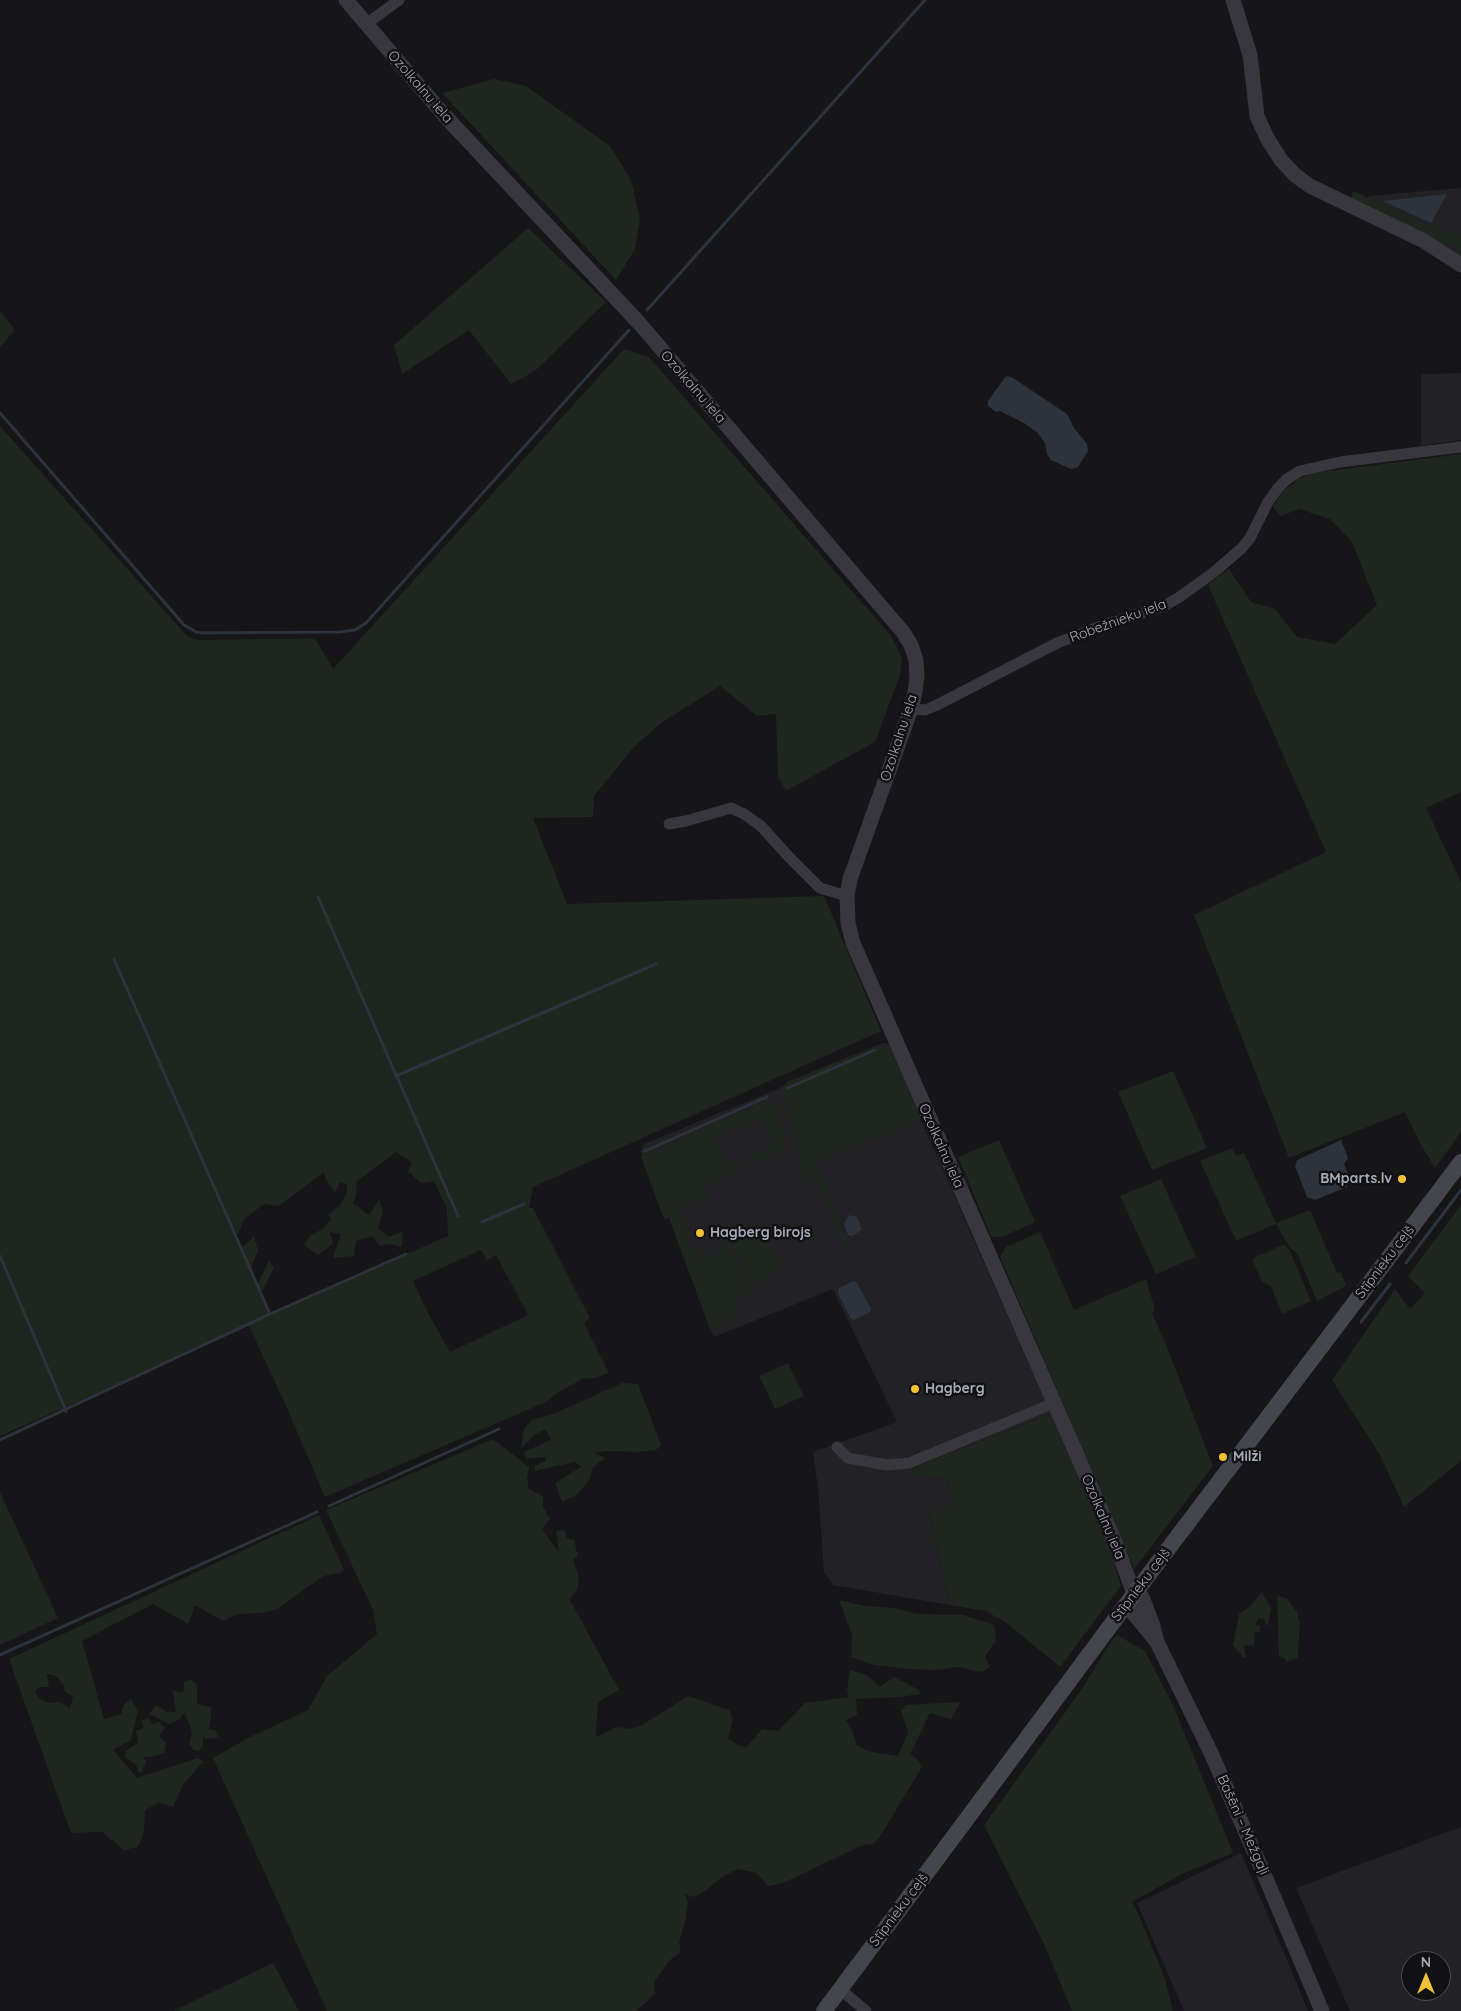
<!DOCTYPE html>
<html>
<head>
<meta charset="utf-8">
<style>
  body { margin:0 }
  #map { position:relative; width:1461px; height:2011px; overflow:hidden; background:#161618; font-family:Quicksand,sans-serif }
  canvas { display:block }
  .north { position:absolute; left:1401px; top:1951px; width:50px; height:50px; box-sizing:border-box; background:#111113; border:1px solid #4d4f55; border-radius:50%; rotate:0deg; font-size:14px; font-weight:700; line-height:20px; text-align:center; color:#a8abb8 }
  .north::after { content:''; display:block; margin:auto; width:18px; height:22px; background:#f1c235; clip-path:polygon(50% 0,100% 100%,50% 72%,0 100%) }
</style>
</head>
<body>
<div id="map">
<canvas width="1461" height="2011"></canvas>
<div class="north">N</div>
</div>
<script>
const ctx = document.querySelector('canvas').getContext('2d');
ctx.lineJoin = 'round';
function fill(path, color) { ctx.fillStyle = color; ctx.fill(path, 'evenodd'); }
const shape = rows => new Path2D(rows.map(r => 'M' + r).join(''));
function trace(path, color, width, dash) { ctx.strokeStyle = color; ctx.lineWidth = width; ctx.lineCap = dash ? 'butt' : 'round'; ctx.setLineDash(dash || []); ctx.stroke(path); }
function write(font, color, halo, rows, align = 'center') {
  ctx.font = font + ' Quicksand,sans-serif'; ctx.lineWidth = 5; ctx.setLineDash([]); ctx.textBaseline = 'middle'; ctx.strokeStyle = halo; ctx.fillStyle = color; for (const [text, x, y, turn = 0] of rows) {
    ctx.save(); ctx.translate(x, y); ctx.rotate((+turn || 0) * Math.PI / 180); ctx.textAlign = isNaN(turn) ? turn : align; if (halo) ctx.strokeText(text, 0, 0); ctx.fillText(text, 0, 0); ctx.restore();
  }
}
const built = shape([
  [1461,188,1461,258,1359,204,1369,196],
  [1461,373,1461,440,1421,446,1421,374],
  [887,1044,1051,1414,912,1468,913,1476,946,1478,954,1506,929,1511,950,1605,833,1585,824,1572,818,1488,813,1452,897,1422,833,1289,714,1337,669,1218,664,1219,641,1152,644,1144],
  [1461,1827,1461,2011,1350,2011,1296,1888],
  [1411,1961,1441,1961,1441,1991,1411,1991],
  [1241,1853,1287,1960,1308,2011,1184,2011,1137,1903]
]);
const green = shape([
  [494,79,526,86,610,146,631,180,640,218,635,249,616,280,442,93],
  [1354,191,1448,234,1456,232,1461,235,1461,256,1458,252,1459,247,1450,242,1446,244,1440,242,1353,200,1351,196],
  [528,228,606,302,535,371,511,384,469,330,402,374,394,345],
  [0,310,15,330,0,347],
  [624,349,649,357,891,636,902,658,900,675,875,742,786,791,778,776,776,714,757,716,720,686,661,723,634,747,594,796,593,817,533,818,567,904,824,896,881,1031,533,1187,529,1208,533,1208,590,1318,584,1323,609,1373,595,1378,583,1379,560,1391,546,1402,325,1497,287,1408,249,1326,0,1436,0,426,188,637,200,640,315,638,333,669],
  [396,1152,412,1162,408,1171,421,1183,434,1181,447,1209,448,1236,270,1314,261,1293,274,1268,269,1261,257,1285,250,1269,258,1251,254,1237,241,1248,236,1238,245,1218,264,1204,279,1206,324,1172,326,1180,335,1192,340,1182,347,1185,347,1193,340,1205,329,1214,331,1219,324,1228,310,1236,304,1245,318,1255,333,1244,330,1232,341,1234,333,1258,354,1256,356,1241,373,1236,380,1246,388,1244,402,1247,403,1231,389,1237,378,1228,383,1211,379,1200,369,1215,353,1203,357,1192,356,1182],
  [481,1250,487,1260,496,1255,528,1315,450,1352,427,1311,413,1281],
  [1461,454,1461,792,1426,808,1461,882,1461,1132,1435,1168,1420,1143,1405,1112,1289,1158,1194,915,1326,852,1208,585,1229,569,1251,602,1275,609,1297,637,1335,644,1377,605,1352,542,1330,519,1299,509,1281,516,1273,507,1283,491,1299,479,1313,473],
  [883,1043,889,1044,892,1047,921,1117,920,1120,816,1162,849,1246,846,1247,815,1178,805,1181,801,1171,790,1112,784,1097,783,1087,787,1082],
  [1173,1071,1207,1148,1152,1170,1118,1092],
  [773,1098,779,1112,787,1149,752,1165,749,1164,746,1157,774,1144,763,1118,734,1130,732,1126,723,1131,724,1135,715,1139,727,1165,736,1161,739,1168,738,1172,704,1187,708,1198,708,1201,699,1205,696,1200,678,1208,683,1220,680,1222,684,1232,688,1230,691,1237,687,1239,691,1249,695,1247,698,1254,695,1256,697,1260,719,1252,716,1245,726,1241,729,1243,744,1278,743,1293,737,1297,738,1312,732,1320,710,1329,669,1218,664,1219,641,1157],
  [999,1140,1035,1222,1002,1237,995,1237,991,1236,958,1157],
  [1232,1148,1236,1156,1244,1153,1276,1223,1310,1210,1337,1273,1341,1272,1346,1286,1317,1301,1297,1253,1290,1248,1276,1224,1236,1241,1200,1161],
  [1161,1179,1196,1257,1156,1274,1120,1196],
  [1461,1205,1461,1461,1404,1507,1380,1455,1332,1380,1395,1289,1410,1309,1425,1293,1408,1276],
  [763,1229,782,1270,748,1290,748,1276,732,1243],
  [1040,1232,1074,1310,1146,1279,1155,1310,1152,1313,1167,1347,1213,1466,1134,1569,1000,1257,1006,1247],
  [1284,1244,1290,1251,1311,1301,1282,1314,1271,1286,1262,1282,1253,1262,1254,1258],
  [788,1363,804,1396,775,1409,759,1376],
  [622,1383,638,1384,661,1445,656,1450,639,1452,607,1451,594,1453,605,1458,593,1467,589,1480,578,1494,562,1502,555,1483,581,1467,575,1462,535,1471,535,1466,545,1461,546,1457,526,1459,524,1452,551,1440,545,1429,534,1435,521,1449,524,1429,532,1420,556,1413],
  [1051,1414,1111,1553,1121,1586,1060,1667,1004,1621,985,1611,950,1605,929,1511,954,1506,946,1478,913,1476,912,1468],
  [493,1439,529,1467,527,1478,529,1489,543,1496,543,1507,550,1519,542,1529,559,1553,556,1531,565,1530,567,1538,574,1540,578,1556,573,1559,579,1578,577,1589,570,1600,619,1690,598,1702,596,1737,617,1727,631,1729,642,1725,688,1696,729,1710,733,1719,728,1738,738,1745,746,1748,762,1729,778,1731,805,1703,849,1697,847,1689,850,1670,867,1675,880,1687,894,1677,919,1690,920,1694,900,1697,856,1699,857,1715,846,1720,853,1732,857,1746,872,1752,898,1756,908,1732,901,1711,906,1705,960,1702,951,1719,930,1713,910,1754,917,1759,922,1767,879,1838,873,1844,863,1845,783,1883,768,1886,757,1873,737,1869,721,1878,705,1891,694,1897,685,1894,688,1903,685,1922,679,1943,681,1952,671,1959,654,1982,655,1994,636,2011,327,2011,213,1758,248,1738,308,1710,327,1676,377,1634,373,1610,326,1510],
  [0,1492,58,1618,0,1645],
  [319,1515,344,1570,341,1573,323,1576,277,1609,262,1613,237,1614,223,1621,195,1605,188,1624,153,1604,82,1641,104,1719,121,1714,124,1704,131,1699,138,1711,131,1740,113,1750,137,1778,198,1758,203,1762,183,1785,173,1807,159,1803,145,1810,144,1832,138,1847,124,1850,102,1832,71,1833,9,1659],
  [47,1674,56,1676,63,1684,65,1692,73,1696,70,1708,58,1702,49,1703,39,1698,35,1691,40,1687,49,1687],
  [1262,1592,1271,1608,1268,1625,1266,1625,1264,1619,1258,1618,1256,1624,1260,1626,1260,1632,1255,1632,1254,1646,1244,1645,1246,1657,1243,1657,1233,1645,1239,1614,1248,1608],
  [1277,1595,1287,1599,1297,1612,1300,1623,1298,1657,1287,1662,1284,1658,1279,1656],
  [839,1600,865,1606,895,1608,917,1614,963,1615,994,1625,996,1640,985,1657,990,1667,982,1672,958,1667,937,1670,909,1669,874,1665,851,1657,852,1635],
  [1117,1635,1145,1651,1173,1705,1233,1853,1182,1874,1132,1902,1138,1913,1165,1979,1173,2011,1072,2011,1045,1946,984,1825,1082,1689,1108,1646],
  [191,1679,197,1684,197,1704,211,1707,211,1716,209,1729,216,1731,218,1737,212,1739,203,1738,203,1745,199,1751,194,1750,189,1744,192,1733,185,1713,182,1715,179,1720,169,1724,149,1714,156,1705,167,1712,176,1712,173,1691,183,1692,184,1682],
  [149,1718,152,1724,159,1722,165,1728,159,1736,165,1742,166,1746,164,1753,152,1757,144,1757,146,1763,143,1767,143,1773,138,1772,137,1765,124,1757,127,1750,138,1743,136,1731,144,1728,142,1721],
  [273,1963,299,2011,173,2011]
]);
const water = shape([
  [1447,194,1431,223,1383,201],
  [1006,376,1013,378,1067,414,1074,428,1087,444,1088,451,1078,467,1071,469,1051,460,1047,454,1045,443,1038,433,1024,423,1000,411,996,412,988,406,988,401],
  [1341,1140,1348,1158,1344,1164,1349,1176,1347,1187,1315,1200,1307,1197,1295,1166,1297,1160],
  [849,1215,857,1217,862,1230,852,1236,848,1235,844,1224],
  [854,1281,857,1283,871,1309,870,1312,854,1320,851,1319,838,1293,839,1288]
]);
const stream = shape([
  [647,310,925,0],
  [0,413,184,625,196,632,203,633,339,632,355,630,366,623,629,330],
  [318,897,458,1216],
  [114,959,270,1314],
  [396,1076,656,964],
  [788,1088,875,1050],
  [645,1151,767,1097],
  [482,1222,524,1204],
  [0,1256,66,1411],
  [1406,1263,1461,1190],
  [1361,1322,1390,1284],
  [0,1440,270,1314,406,1254],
  [329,1506,499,1429],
  [0,1655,317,1512]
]);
const minor = shape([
  [366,24,399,0],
  [911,709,925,710,937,705,1057,643,1109,623,1164,606,1178,598,1213,573,1242,548,1250,538,1268,502,1278,488,1287,479,1300,471,1340,462,1461,447],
  [669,824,686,821,731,808,744,814,761,826,789,857,820,888,847,896],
  [837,1447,848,1458,887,1465,909,1463,1054,1403],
  [840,1989,866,2011]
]);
const tertiary = shape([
  [346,0,444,115,640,324,903,632,911,645,916,660,917,676,915,692,911,709,850,879,847,896,848,923,853,943,892,1032,1115,1542,1134,1594,1134,1614,1157,1642],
  [1233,0,1250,55,1257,116,1267,138,1281,160,1295,175,1310,186,1424,241,1461,265],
  [1134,1594,1142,1597,1153,1626,1157,1642,1212,1755,1264,1874,1322,2011]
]);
const secondary = shape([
  [824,2011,1134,1594,1461,1162]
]);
const markers = [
  [1402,1179,5,"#f1c235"],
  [700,1233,5,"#f1c235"],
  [915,1389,5,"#f1c235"],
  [1223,1457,5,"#f1c235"]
];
const streetNames = [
  ["Ozolkalnu iela",420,87,49],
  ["Ozolkalnu iela",693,387,49],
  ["Robežnieku iela",1118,621,-20],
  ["Ozolkalnu iela",899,738,-72],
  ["Ozolkalnu iela",941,1146,66],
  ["Stīpnieku ceļš",1385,1262,-53],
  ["Ozolkalnu iela",1103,1517,67],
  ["Stīpnieku ceļš",1141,1585,-53],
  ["Bašēni – Mežgaļi",1243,1825,66],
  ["Stīpnieku ceļš",899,1910,-53]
];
const poiNames = [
  ["BMparts.lv",1392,1179,"right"],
  ["Hagberg birojs",710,1233],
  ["Hagberg",925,1389],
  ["Milži",1233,1457]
];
fill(built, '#222225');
fill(green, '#1e261f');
fill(water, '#2c333c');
trace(stream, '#2c333c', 3);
trace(minor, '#37373d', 11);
trace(tertiary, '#37373d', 15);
trace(secondary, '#45464d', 16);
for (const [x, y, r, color] of markers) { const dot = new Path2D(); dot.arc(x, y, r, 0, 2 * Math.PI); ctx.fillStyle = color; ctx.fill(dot); trace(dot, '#111113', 2); }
write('14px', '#a8abb8', '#111113', streetNames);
write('bold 14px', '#a8abb8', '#111113', poiNames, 'left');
</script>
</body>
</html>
